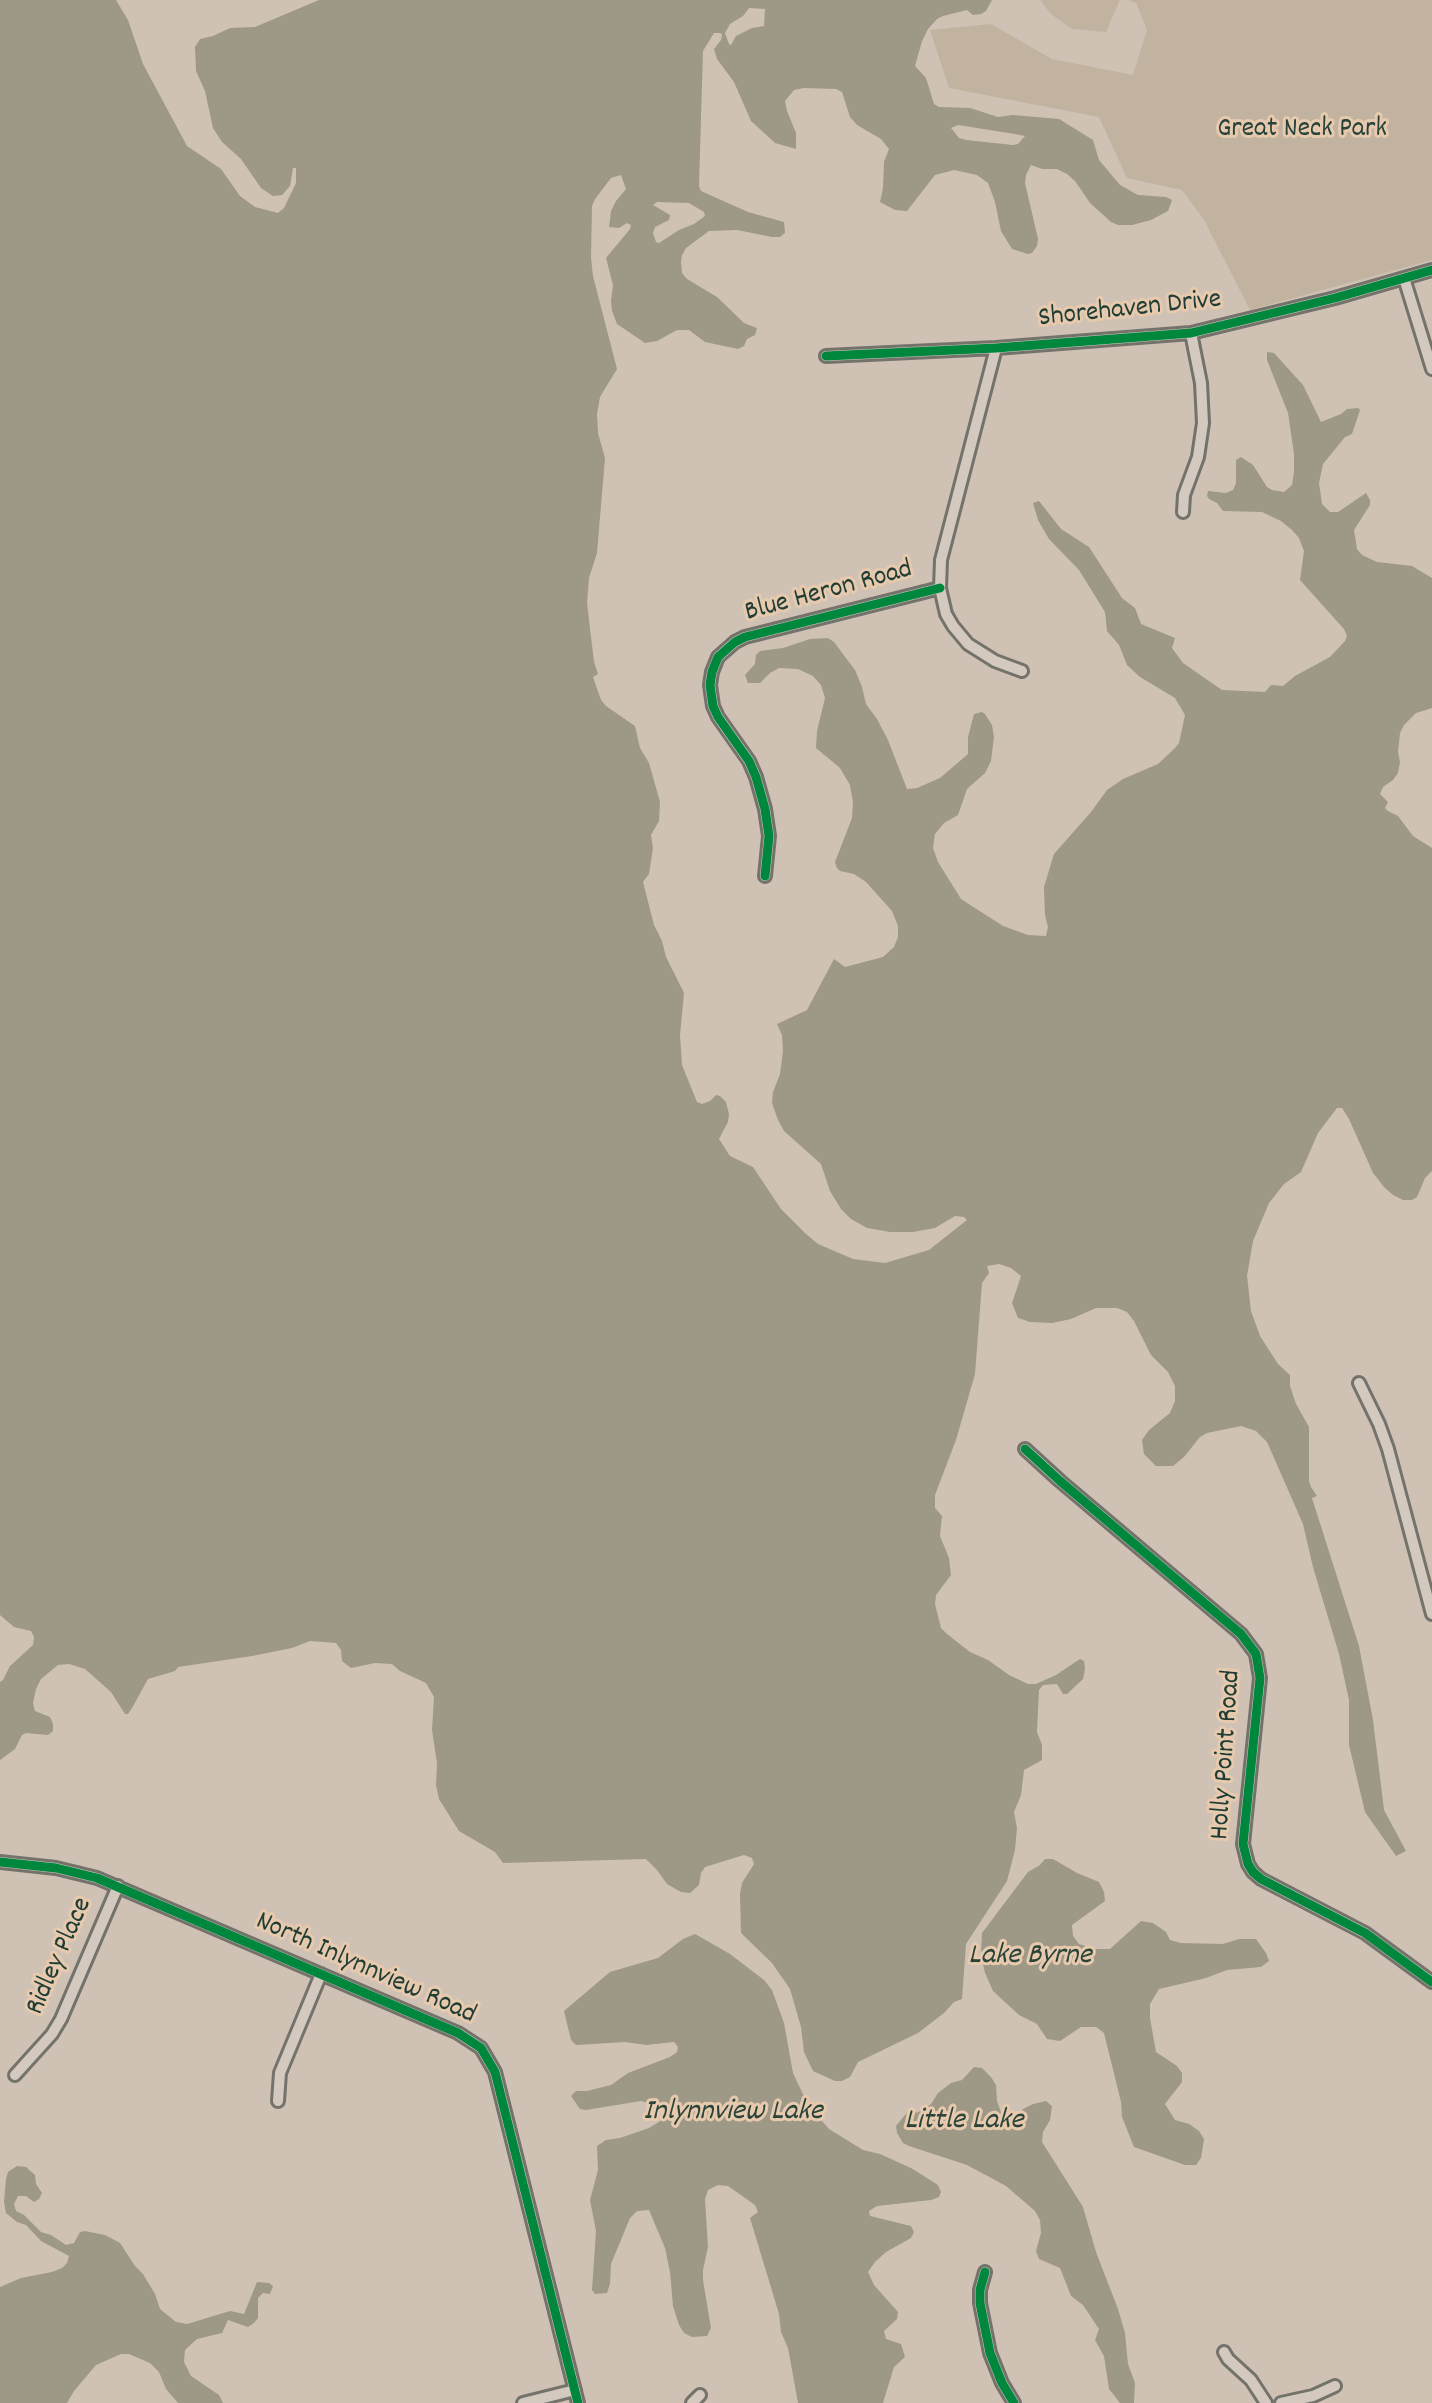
<!DOCTYPE html>
<html>
<head>
<meta charset="utf-8">
<style>
  body { margin:0 }
  canvas { display:block; background:#cfc1b3 }
</style>
</head>
<body>
<canvas width="1432" height="2403"></canvas>
<script>
const ctx = document.querySelector('canvas').getContext('2d');
ctx.lineJoin = 'round';
function fill(path, color) { ctx.fillStyle = color; ctx.fill(path, 'evenodd'); }
const shape = rows => new Path2D(rows.map(r => 'M' + r).join(''));
function trace(path, color, width, dash) { ctx.strokeStyle = color; ctx.lineWidth = width; ctx.lineCap = dash ? 'butt' : 'round'; ctx.setLineDash(dash || []); ctx.stroke(path); }
function write(font, color, halo, rows, align = 'center') {
  ctx.font = font + ' Dekko,sans-serif'; ctx.lineWidth = 6; ctx.setLineDash([]); ctx.textBaseline = 'middle'; ctx.strokeStyle = halo; ctx.fillStyle = color; for (const [text, x, y, turn = 0] of rows) {
    ctx.save(); ctx.translate(x, y); ctx.rotate((+turn || 0) * Math.PI / 180); ctx.textAlign = isNaN(turn) ? turn : align; if (halo) ctx.strokeText(text, 0, 0); ctx.fillText(text, 0, 0); ctx.restore();
  }
}
const green = shape([
  [1040,0,1120,0,1106,32,1072,29,1051,14],
  [1128,0,1432,0,1432,260,1250,310,1204,220,1182,190,1127,178,1099,117,949,88,930,30,991,24,1052,59,1133,75,1147,30,1136,3]
]);
const water = shape([
  [0,0,116,0,128,20,143,64,187,146,221,169,240,196,255,207,278,213,284,208,296,183,296,168,293,168,290,186,282,195,273,196,261,188,241,159,222,142,213,128,205,91,196,71,195,47,200,39,213,36,230,28,255,27,319,0,992,0,986,11,981,14,973,15,967,10,943,16,937,19,928,29,922,41,915,66,926,78,934,104,939,107,970,108,998,117,1013,115,1059,119,1093,140,1099,160,1120,185,1138,195,1166,197,1172,200,1168,211,1151,220,1132,225,1118,225,1111,222,1090,203,1075,181,1067,174,1057,169,1042,169,1031,165,1026,175,1025,183,1038,239,1037,246,1032,253,1028,254,1012,249,1001,231,995,202,988,183,977,175,954,170,935,175,907,211,895,210,880,202,883,188,884,162,889,149,881,139,857,125,850,117,842,92,836,89,804,88,794,90,785,101,787,111,796,133,796,149,775,143,751,121,734,82,717,59,714,49,721,40,722,34,720,33,714,33,703,51,699,186,701,191,748,212,784,222,785,233,780,237,772,237,737,230,709,231,686,248,682,255,681,262,682,273,687,279,717,297,744,323,757,328,755,335,747,339,744,346,738,349,705,342,689,330,677,330,657,341,645,343,617,324,612,311,611,301,613,285,606,258,630,229,631,225,627,223,619,228,609,227,611,211,616,201,626,189,621,175,611,178,595,199,592,206,591,258,593,276,617,369,600,397,597,414,598,433,605,458,597,553,589,578,587,603,594,662,598,674,593,677,601,700,606,706,635,726,640,748,649,763,660,802,659,821,651,835,653,848,649,874,643,882,654,925,662,941,666,957,684,993,680,1035,682,1065,697,1102,702,1104,710,1101,716,1095,720,1096,726,1102,729,1114,728,1122,719,1139,730,1156,753,1167,781,1209,805,1233,818,1244,853,1259,885,1263,929,1250,967,1220,964,1217,955,1216,935,1228,913,1232,890,1232,867,1228,851,1219,841,1209,830,1191,821,1164,784,1131,778,1120,772,1103,773,1092,780,1074,783,1051,782,1035,777,1024,807,1010,834,959,845,967,883,957,894,947,898,937,898,926,892,911,866,882,854,874,840,871,837,868,835,862,852,818,853,802,850,785,840,768,816,748,817,731,825,698,821,685,813,676,798,669,779,668,770,673,760,683,748,683,745,675,755,664,756,655,760,651,783,648,810,639,828,638,834,642,855,670,862,687,866,704,877,719,888,740,907,789,917,788,940,778,968,754,968,737,974,714,982,712,985,714,992,725,994,737,991,761,985,773,967,789,958,815,944,823,935,834,933,848,938,862,961,899,1003,926,1028,935,1046,936,1048,927,1045,915,1044,887,1054,854,1091,812,1107,790,1123,779,1158,764,1175,748,1179,743,1185,715,1175,698,1140,677,1127,665,1119,645,1107,631,1105,612,1079,570,1049,539,1038,520,1033,503,1039,501,1061,529,1089,547,1122,598,1135,608,1141,624,1175,638,1172,648,1183,663,1222,690,1265,692,1271,685,1283,686,1295,676,1330,657,1345,641,1347,636,1344,629,1300,580,1304,551,1299,538,1292,530,1281,521,1262,512,1223,511,1217,503,1209,499,1207,496,1208,491,1226,493,1233,490,1236,483,1236,460,1241,457,1253,465,1267,487,1272,490,1284,492,1292,485,1294,472,1294,454,1288,413,1267,360,1267,352,1274,353,1303,385,1321,422,1341,414,1347,409,1358,408,1360,410,1352,434,1345,437,1323,464,1319,483,1322,504,1330,512,1338,512,1366,493,1370,500,1370,505,1354,530,1357,549,1362,555,1377,562,1412,566,1432,578,1432,708,1416,713,1404,725,1400,733,1398,752,1400,762,1398,773,1393,780,1383,787,1380,794,1388,802,1385,808,1388,811,1398,816,1413,836,1432,848,1432,1171,1425,1178,1417,1197,1412,1200,1403,1200,1393,1195,1384,1187,1373,1173,1349,1119,1342,1108,1337,1108,1318,1133,1301,1172,1284,1184,1269,1203,1253,1241,1247,1276,1251,1311,1260,1336,1278,1364,1290,1375,1290,1386,1296,1404,1309,1427,1309,1481,1311,1487,1317,1496,1312,1498,1359,1646,1373,1720,1384,1810,1406,1851,1396,1856,1365,1812,1349,1745,1349,1700,1339,1654,1313,1567,1303,1524,1267,1442,1256,1431,1241,1426,1207,1433,1200,1437,1184,1457,1173,1466,1156,1466,1144,1454,1142,1440,1149,1430,1170,1413,1175,1401,1175,1386,1168,1372,1151,1355,1134,1321,1127,1312,1117,1308,1096,1308,1071,1319,1052,1323,1030,1322,1018,1318,1012,1303,1021,1276,1011,1268,999,1264,987,1266,989,1273,982,1283,975,1374,956,1440,935,1495,935,1508,942,1516,940,1536,949,1558,951,1575,936,1595,935,1604,941,1628,947,1634,970,1652,988,1660,1009,1675,1028,1684,1036,1684,1056,1675,1080,1659,1084,1661,1085,1669,1083,1679,1067,1694,1063,1694,1057,1684,1043,1685,1039,1690,1037,1732,1042,1745,1042,1760,1024,1770,1021,1795,1014,1812,1017,1828,1015,1850,1007,1881,966,1944,962,1999,954,2002,944,2013,918,2033,858,2062,850,2077,842,2081,835,2081,813,2071,804,2052,801,2027,790,1989,772,1963,741,1933,740,1894,742,1883,754,1864,752,1858,744,1855,705,1867,701,1873,699,1885,690,1893,681,1892,667,1884,657,1870,646,1859,503,1863,495,1852,459,1831,439,1799,436,1785,437,1763,432,1730,434,1697,426,1683,400,1671,392,1664,375,1663,351,1668,342,1661,341,1650,336,1643,310,1641,292,1648,252,1656,178,1667,175,1671,148,1679,132,1708,128,1714,125,1714,111,1692,85,1669,69,1664,58,1665,41,1679,36,1689,33,1703,35,1711,50,1717,53,1724,53,1731,48,1735,26,1733,22,1735,15,1749,0,1760,0,1682,3,1680,10,1666,33,1645,34,1637,31,1631,14,1627,0,1615],
  [749,8,765,9,764,26,752,28,736,36,731,45,729,44,725,33,730,24,743,16],
  [958,125,1015,134,1025,136,1018,144,1013,145,966,140,959,138,951,128],
  [657,202,689,203,704,212,705,216,694,224,679,230,659,243,656,242,653,233,655,227,669,220,670,215,653,205],
  [1045,1859,1053,1859,1077,1873,1099,1882,1104,1892,1105,1901,1072,1925,1073,1936,1079,1944,1095,1949,1110,1949,1141,1921,1153,1923,1166,1932,1170,1940,1181,1943,1223,1944,1239,1939,1256,1939,1266,1953,1269,1961,1261,1967,1227,1970,1206,1978,1159,1989,1150,2004,1150,2018,1156,2052,1177,2066,1182,2073,1182,2082,1165,2104,1175,2120,1189,2124,1199,2131,1204,2139,1201,2158,1196,2165,1185,2165,1134,2147,1122,2117,1121,2102,1104,2033,1096,2027,1081,2027,1060,2041,1047,2039,1037,2024,1019,2015,993,1991,985,1973,981,1955,982,1933,1028,1872,1040,1865],
  [695,1934,730,1954,764,1980,772,1990,784,2023,793,2073,808,2105,829,2129,863,2150,880,2154,911,2168,938,2185,941,2192,939,2197,931,2200,877,2206,869,2211,870,2216,911,2226,914,2232,911,2238,886,2252,875,2262,868,2272,874,2285,898,2312,897,2319,884,2331,886,2339,901,2344,905,2357,894,2367,883,2403,798,2403,788,2348,781,2332,779,2314,750,2218,758,2212,755,2205,728,2186,718,2185,708,2190,705,2199,708,2247,703,2270,703,2280,711,2328,707,2336,692,2337,684,2333,679,2325,673,2306,670,2272,665,2248,649,2210,637,2211,630,2218,611,2264,610,2284,607,2293,595,2294,592,2290,596,2231,590,2200,598,2170,597,2146,606,2140,620,2138,649,2128,662,2120,662,2107,641,2101,586,2110,580,2109,571,2096,576,2091,587,2091,611,2085,628,2073,670,2057,677,2052,678,2047,674,2042,646,2045,625,2042,576,2045,571,2040,564,2011,610,1972,658,1958,683,1939],
  [974,2067,982,2068,991,2077,996,2085,997,2101,1003,2118,1010,2123,1017,2119,1023,2109,1033,2104,1046,2101,1052,2106,1050,2120,1043,2132,1042,2142,1083,2207,1096,2252,1118,2309,1125,2333,1128,2364,1135,2383,1134,2403,1120,2403,1109,2389,1104,2356,1095,2340,1099,2329,1083,2305,1071,2296,1060,2268,1039,2259,1036,2251,1041,2233,1040,2220,1035,2211,1006,2186,967,2165,909,2146,903,2143,897,2133,896,2126,910,2109,917,2113,931,2104,938,2093,951,2083,962,2080],
  [17,2166,26,2167,35,2175,36,2184,42,2193,39,2199,34,2202,26,2196,18,2196,14,2204,16,2211,24,2215,41,2232,51,2235,66,2245,74,2243,80,2232,85,2231,105,2235,120,2243,135,2266,143,2274,155,2294,160,2309,176,2322,187,2324,230,2311,244,2314,257,2282,269,2283,273,2286,270,2294,263,2293,258,2298,258,2318,254,2323,248,2327,228,2320,222,2333,197,2339,185,2350,184,2362,191,2376,219,2395,223,2403,178,2403,166,2389,159,2372,150,2363,129,2354,121,2354,96,2365,74,2391,67,2403,0,2403,0,2287,21,2278,52,2272,62,2268,67,2263,69,2256,41,2241,26,2225,17,2222,6,2213,4,2202,6,2179,8,2172]
]);
const street = shape([
  [1404,278,1432,369],
  [996,348,941,560,940,588,946,614,953,626,968,644,995,661,1022,671],
  [826,356,996,348,1191,333,1335,298,1432,270],
  [1183,512,1184,495,1198,457,1203,423,1201,383,1191,333],
  [765,876,769,836,765,809,756,777,749,761,718,717,713,706,710,685,712,672,718,657,735,642,745,637,940,588],
  [1359,1383,1379,1424,1388,1449,1432,1614],
  [1025,1449,1060,1481,1241,1634,1256,1654,1260,1678,1243,1844,1248,1864,1253,1872,1261,1879,1365,1933,1432,1982],
  [0,1862,56,1868,97,1878,458,2033,481,2048,495,2072,578,2403],
  [15,2075,52,2034,61,2019,118,1886],
  [278,2101,280,2073,321,1974],
  [985,2272,980,2290,980,2303,990,2353,1002,2383,1014,2403],
  [1224,2352,1228,2359,1251,2380,1266,2403],
  [523,2403,575,2390],
  [692,2403,700,2395],
  [1281,2403,1313,2396,1335,2386]
]);
const cycleway = shape([
  [826,356,996,348,1191,333,1335,298,1432,270],
  [765,876,769,836,765,809,756,777,749,761,718,717,713,706,710,685,712,672,718,657,735,642,745,637,940,588],
  [1025,1449,1060,1481,1241,1634,1256,1654,1260,1678,1243,1844,1248,1864,1253,1872,1261,1879,1365,1933,1432,1982],
  [0,1862,56,1868,97,1878,458,2033,481,2048,495,2072,578,2403],
  [985,2272,980,2290,980,2303,990,2353,1002,2383,1014,2403]
]);
const parkNames = [
  ["Great Neck Park",1302,131]
];
const streetNames = [
  ["Shorehaven Drive",1130,311,-6],
  ["Blue Heron Road",829,593,-15],
  ["Holly Point Road",1228,1755,-86],
  ["Ridley Place",61,1957,-66],
  ["North Inlynnview Road",365,1970,24]
];
const waterNames = [
  ["Lake Byrne",1030,1958],
  ["Inlynnview Lake",733,2114],
  ["Little Lake",964,2123]
];
fill(green, '#c2b3a1');
fill(water, '#9e9987');
trace(street, '#74736b', 16);
trace(street, '#d3c9bf', 10);
trace(cycleway, '#00873e', 9);
write('28px', '#274239', '#e7caae', parkNames);
write('28px', '#1f3d34', '#e7caae', streetNames);
write('italic 30px', '#2a443a', '#e7caae', waterNames);
</script>
</body>
</html>
